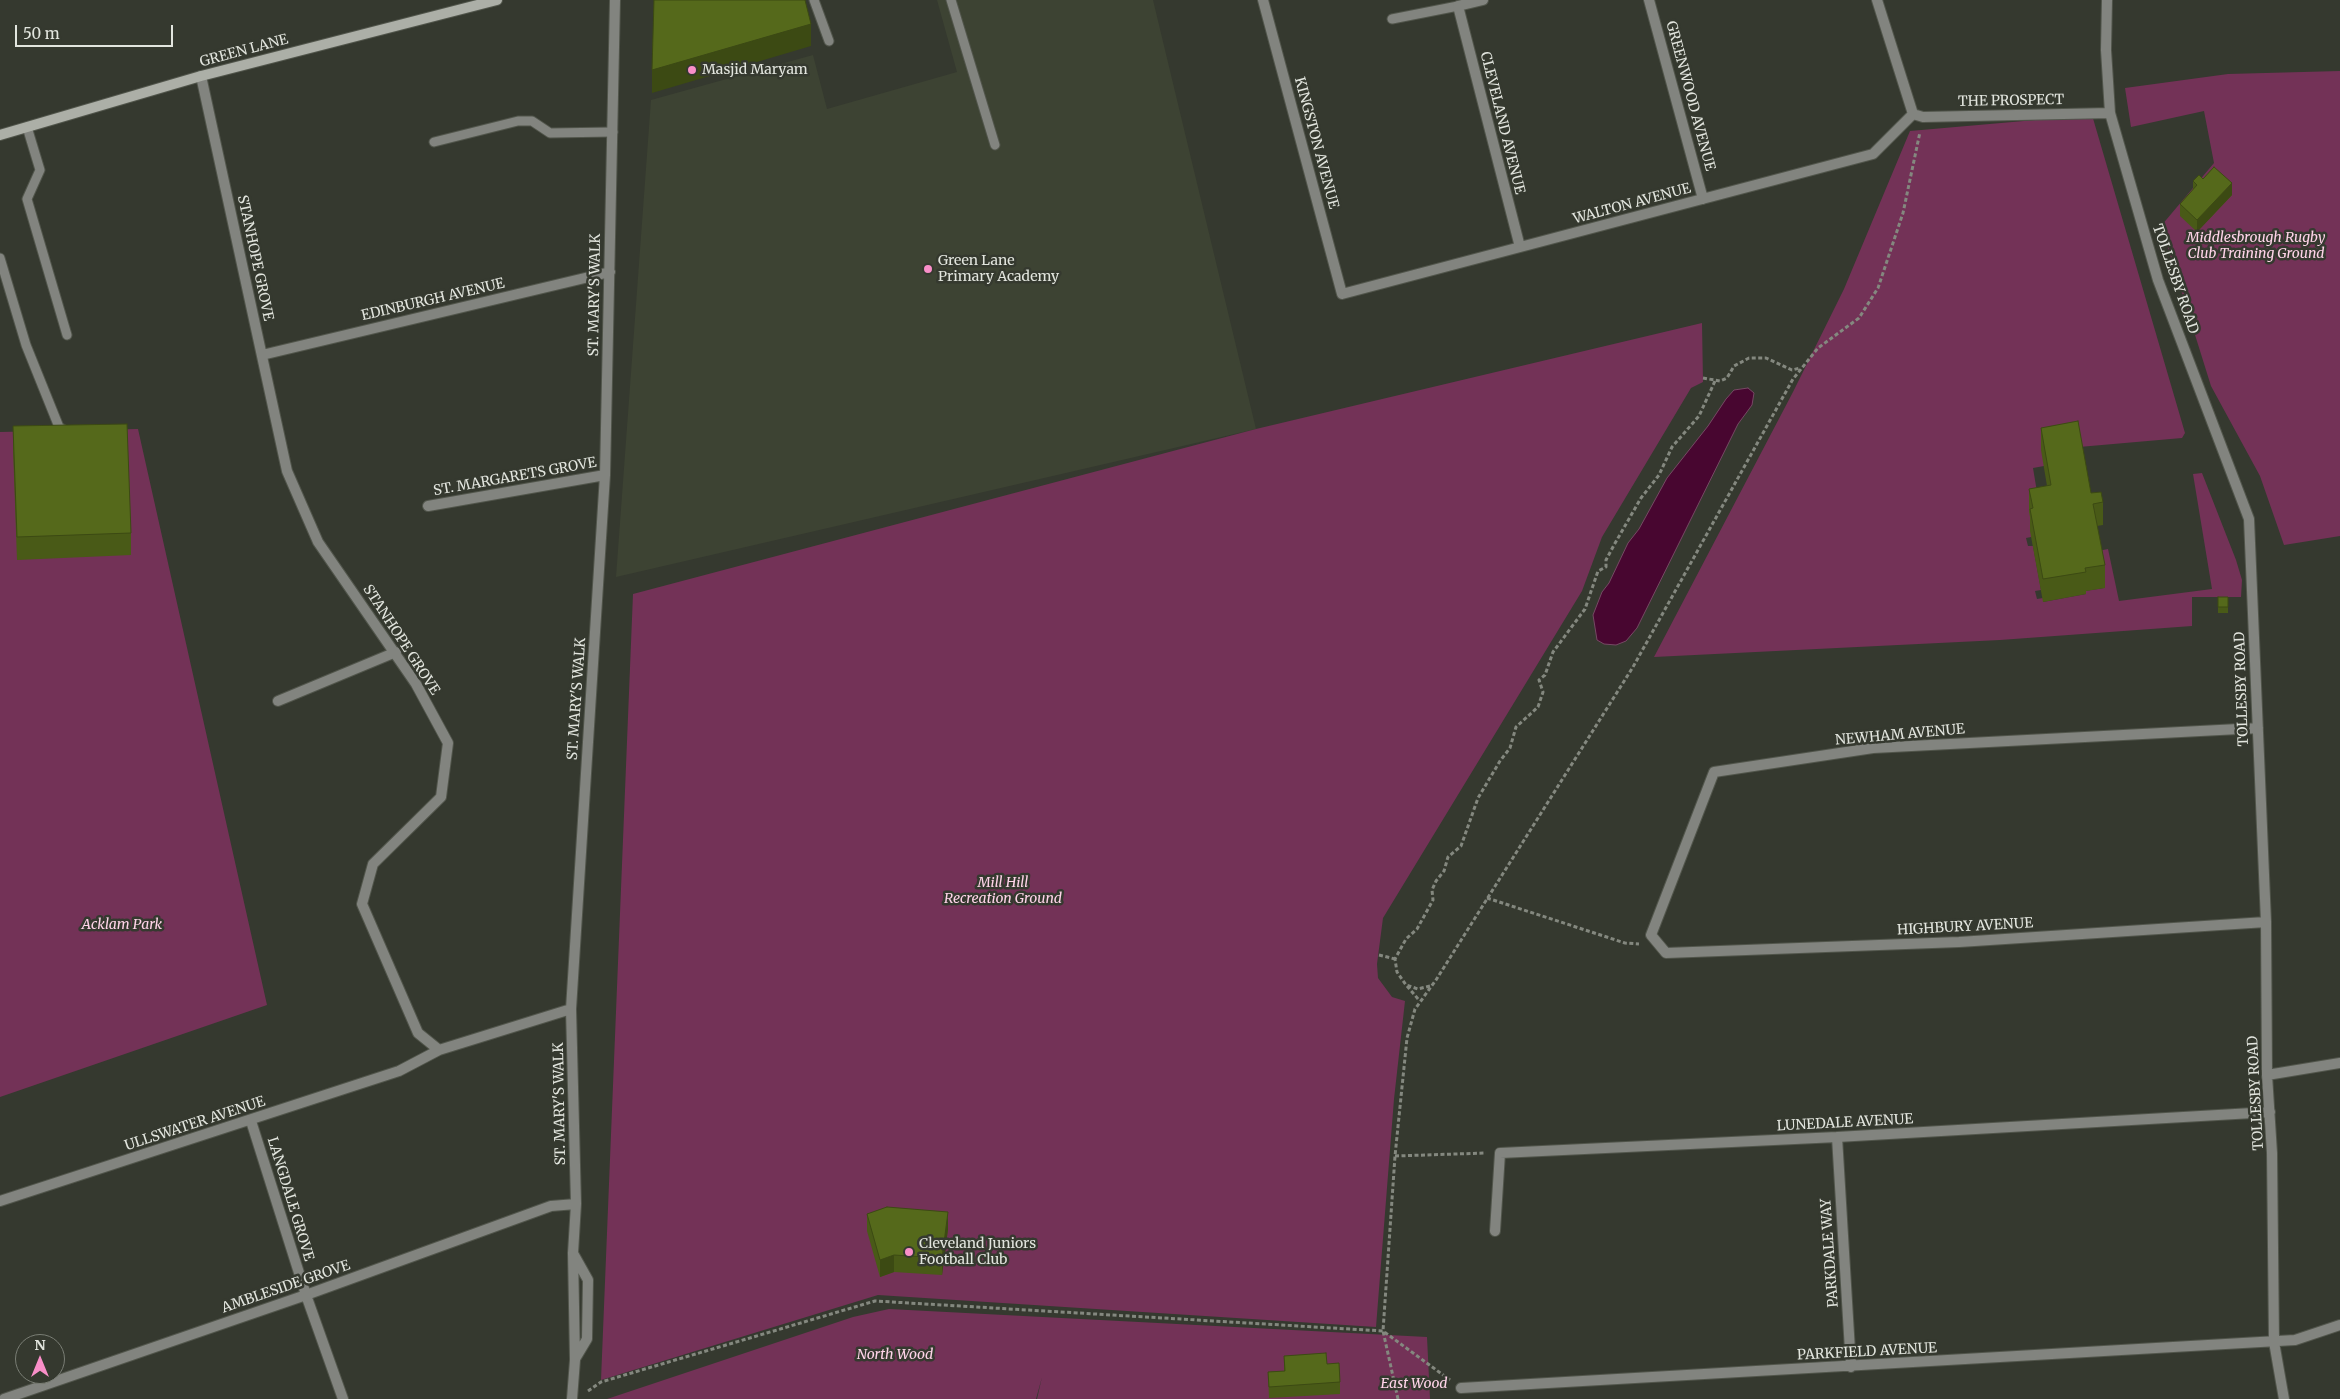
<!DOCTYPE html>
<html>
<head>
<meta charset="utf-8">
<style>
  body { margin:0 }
  #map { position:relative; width:2340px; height:1399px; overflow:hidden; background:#35392f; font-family:Merriweather,serif }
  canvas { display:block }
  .north { position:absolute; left:15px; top:1334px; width:50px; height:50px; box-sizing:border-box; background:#35392f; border:1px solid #7a7e75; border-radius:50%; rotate:0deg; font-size:14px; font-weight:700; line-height:20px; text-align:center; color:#e2e5de }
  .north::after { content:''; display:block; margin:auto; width:18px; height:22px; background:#f98fc8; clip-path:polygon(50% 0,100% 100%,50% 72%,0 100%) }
  .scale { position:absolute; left:15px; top:25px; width:158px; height:22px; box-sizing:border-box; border:2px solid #e2e5de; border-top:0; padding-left:6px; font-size:15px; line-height:18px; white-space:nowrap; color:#e2e5de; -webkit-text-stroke:4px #35392f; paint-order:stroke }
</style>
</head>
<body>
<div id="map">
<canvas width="2340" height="1399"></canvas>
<div class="north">N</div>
<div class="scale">50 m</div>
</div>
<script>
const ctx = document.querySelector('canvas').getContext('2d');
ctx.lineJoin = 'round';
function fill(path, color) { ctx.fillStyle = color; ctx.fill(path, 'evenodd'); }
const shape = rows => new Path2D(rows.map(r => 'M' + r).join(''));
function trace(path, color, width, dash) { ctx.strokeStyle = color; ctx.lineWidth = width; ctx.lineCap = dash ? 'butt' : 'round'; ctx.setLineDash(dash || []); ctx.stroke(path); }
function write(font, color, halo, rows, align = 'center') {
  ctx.font = font + ' Merriweather,serif'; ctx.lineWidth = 5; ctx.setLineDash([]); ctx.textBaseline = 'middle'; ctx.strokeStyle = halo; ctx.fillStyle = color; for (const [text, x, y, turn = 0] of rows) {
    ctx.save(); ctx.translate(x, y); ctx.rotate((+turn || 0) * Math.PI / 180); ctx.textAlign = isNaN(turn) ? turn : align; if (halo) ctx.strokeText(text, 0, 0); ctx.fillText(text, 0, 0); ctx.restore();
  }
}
const built = shape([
  [937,0,1153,0,1256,429,616,577,651,100,813,55,827,109,957,72]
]);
const green = shape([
  [2340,71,2340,536,2284,545,2260,476,2211,386,2161,226,2214,163,2204,111,2131,127,2125,88,2228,74],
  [2092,115,2185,433,2182,438,2079,447,2044,466,2033,468,2040,510,2031,537,2026,538,2028,546,2033,546,2041,590,2035,591,2037,599,2043,598,2043,602,2086,594,2085,591,2104,588,2098,551,2108,549,2119,601,2212,589,2193,474,2202,473,2236,560,2242,580,2241,597,2192,597,2192,626,2000,640,1654,657,1793,392,1844,289,1910,131],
  [1702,323,1703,382,1691,388,1602,537,1582,591,1383,918,1377,964,1378,978,1392,997,1405,1001,1394,1099,1376,1327,878,1295,601,1380,633,594,1256,429],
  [138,429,267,1005,0,1097,0,432],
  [889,1309,1427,1337,1430,1399,1037,1399,1042,1377,1036,1399,607,1399,853,1317]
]);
const water = shape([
  [1748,388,1754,393,1752,405,1738,424,1637,628,1626,641,1616,645,1604,644,1597,640,1593,615,1602,592,1609,583,1628,543,1639,529,1667,478,1708,426,1726,399,1734,390,1748,388]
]);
const path = shape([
  [1703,378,1720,381,1727,378,1734,366,1749,358,1766,358,1792,370,1800,368],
  [1487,898,1625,943,1639,944],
  [1379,955,1395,959],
  [1407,986,1419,1000],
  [1430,986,1418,989,1406,985,1397,972,1395,959,1406,939,1417,929,1433,900,1432,890,1436,881,1444,871,1448,857,1461,846,1478,798,1500,761,1510,748,1516,727,1538,707,1543,692,1539,680,1545,675,1553,652,1585,609,1598,571,1606,567,1606,560,1614,545,1641,498,1659,475,1672,447,1699,416,1715,381],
  [1395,1156,1486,1153],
  [588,1391,601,1382,875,1301,1383,1331,1450,1380],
  [1398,1399,1383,1331,1395,1156,1407,1038,1415,1009,1436,980,1633,667,1793,379,1818,348,1859,318,1878,288,1903,213,1920,132]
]);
const lane = shape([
  [814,0,829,41],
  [951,0,995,145],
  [1392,19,1458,6],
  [27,127,40,170,27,199,67,335],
  [434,142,518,121,532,121,550,133,613,132],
  [0,258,26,345,59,427,67,432]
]);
const street = shape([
  [1263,0,1342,294,1873,154,1913,114],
  [1483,0,1458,6,1520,247],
  [1649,0,1703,199],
  [1877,0,1913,114],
  [2107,0,2106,50,2110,113,2158,280,2249,519,2266,922,2267,1075,2272,1153,2274,1342,2284,1399],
  [201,76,287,471,318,542,416,684,448,743,441,797,373,864,362,904,418,1033,439,1050,571,1009],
  [1913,114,1923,117,2110,113],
  [262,355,610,272],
  [428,506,605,475],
  [278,701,396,652],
  [2258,728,1873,748,1714,772,1651,935,1666,953,1959,942,2266,922],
  [2267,1075,2340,1063],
  [251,1121,306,1295,343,1399],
  [1837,1137,1851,1367],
  [0,1201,399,1071,439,1050],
  [1495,1231,1500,1153,1837,1137,2270,1112],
  [574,1255,588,1280,587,1339,575,1359],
  [1461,1388,2295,1340,2340,1325],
  [4,1399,306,1295,551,1206,576,1204],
  [572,1399,575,1360,573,1253,576,1204,571,1009,605,475,615,0]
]);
const secondary = shape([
  [0,135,201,76,497,0]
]);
const wall = shape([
  [2193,181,2232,195,2197,232,2180,216,2180,204,2193,190],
  [13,426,131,533,131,555,17,560,13,448],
  [2041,428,2091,493,2103,502,2103,525,2097,526,2105,565,2105,588,2086,591,2086,594,2043,602,2030,531,2030,517,2029,512,2029,489,2047,486,2041,450],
  [2218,597,2228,597,2228,613,2218,613],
  [867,1214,948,1229,942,1275,894,1272,880,1277,867,1231],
  [1284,1356,1327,1364,1340,1382,1340,1394,1269,1398,1268,1372,1284,1371]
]);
const shadedWall = shape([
  [811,24,811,46,652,93,652,70],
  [2232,183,2232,195,2197,232,2197,220],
  [948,1212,948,1229,942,1275,942,1258],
  [894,1255,894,1272,880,1277,880,1260]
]);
const building = shape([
  [654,0,805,0,811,24,652,70,654,0],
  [2214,167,2232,183,2197,220,2180,204,2197,185,2193,181,2199,175,2203,179,2214,167],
  [2078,421,2091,493,2101,492,2103,502,2093,504,2105,565,2085,568,2086,572,2043,579,2030,509,2033,508,2029,489,2051,485,2041,428,2078,421],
  [127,424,131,533,17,537,13,426,127,424],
  [2218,597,2228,597,2228,607,2218,607,2218,597],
  [887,1207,948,1212,942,1258,894,1255,880,1260,867,1214,887,1207],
  [1326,1353,1327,1364,1339,1363,1340,1382,1269,1387,1268,1372,1285,1371,1284,1356,1326,1353]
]);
const markers = [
  [692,70,5,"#f98fc8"],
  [928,269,5,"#f98fc8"],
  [909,1252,5,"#f98fc8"]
];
const streetNames = [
  ["GREEN LANE",244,51,-15],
  ["GREENWOOD AVENUE",1690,96,75],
  ["THE PROSPECT",2011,101,-1],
  ["CLEVELAND AVENUE",1502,123,76],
  ["KINGSTON AVENUE",1316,143,75],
  ["WALTON AVENUE",1632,204,-15],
  ["STANHOPE GROVE",255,258,78],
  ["TOLLESBY ROAD",2175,279,71],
  ["ST. MARY'S WALK",595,295,-89],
  ["EDINBURGH AVENUE",433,300,-13],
  ["ST. MARGARETS GROVE",515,477,-10],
  ["STANHOPE GROVE",401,640,57],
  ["TOLLESBY ROAD",2242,689,-92],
  ["ST. MARY'S WALK",577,699,-86],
  ["NEWHAM AVENUE",1900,735,-5],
  ["HIGHBURY AVENUE",1965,927,-3],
  ["TOLLESBY ROAD",2256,1093,-93],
  ["ST. MARY'S WALK",560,1104,-91],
  ["LUNEDALE AVENUE",1845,1123,-3],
  ["ULLSWATER AVENUE",195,1124,-18],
  ["LANGDALE GROVE",290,1199,73],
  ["PARKDALE WAY",1830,1253,-94],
  ["AMBLESIDE GROVE",286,1287,-19],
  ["PARKFIELD AVENUE",1867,1352,-3]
];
const poiNames = [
  ["Masjid Maryam",702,70],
  ["Green Lane",938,261],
  ["Primary Academy",938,277],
  ["Cleveland Juniors",919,1244],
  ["Football Club",919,1260]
];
const parkNames = [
  ["Middlesbrough Rugby",2256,238],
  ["Club Training Ground",2256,254],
  ["Mill Hill",1003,883],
  ["Recreation Ground",1003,899],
  ["Acklam Park",122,925],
  ["North Wood",895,1355],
  ["East Wood",1414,1384]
];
fill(built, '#3d4333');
fill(green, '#733257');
fill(water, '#480630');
trace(water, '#764964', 1);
trace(lane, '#51554b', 11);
trace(street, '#51554b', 12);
trace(secondary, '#51554b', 12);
trace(path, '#84887f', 3, [4, 2.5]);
trace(lane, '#82847f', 9);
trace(street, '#82847f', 10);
trace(secondary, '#acafa7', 10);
fill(wall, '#495a17');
fill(shadedWall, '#3c4a13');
fill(building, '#55691b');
trace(building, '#3c4a13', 1);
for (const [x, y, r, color] of markers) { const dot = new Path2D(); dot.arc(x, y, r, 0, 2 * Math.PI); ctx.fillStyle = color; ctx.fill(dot); trace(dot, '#35392f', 2); }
write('14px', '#e2e5de', '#35392f', streetNames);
write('14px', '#e2e5de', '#35392f', poiNames, 'left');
write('italic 14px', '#ffd4e9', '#35392f', parkNames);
</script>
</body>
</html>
